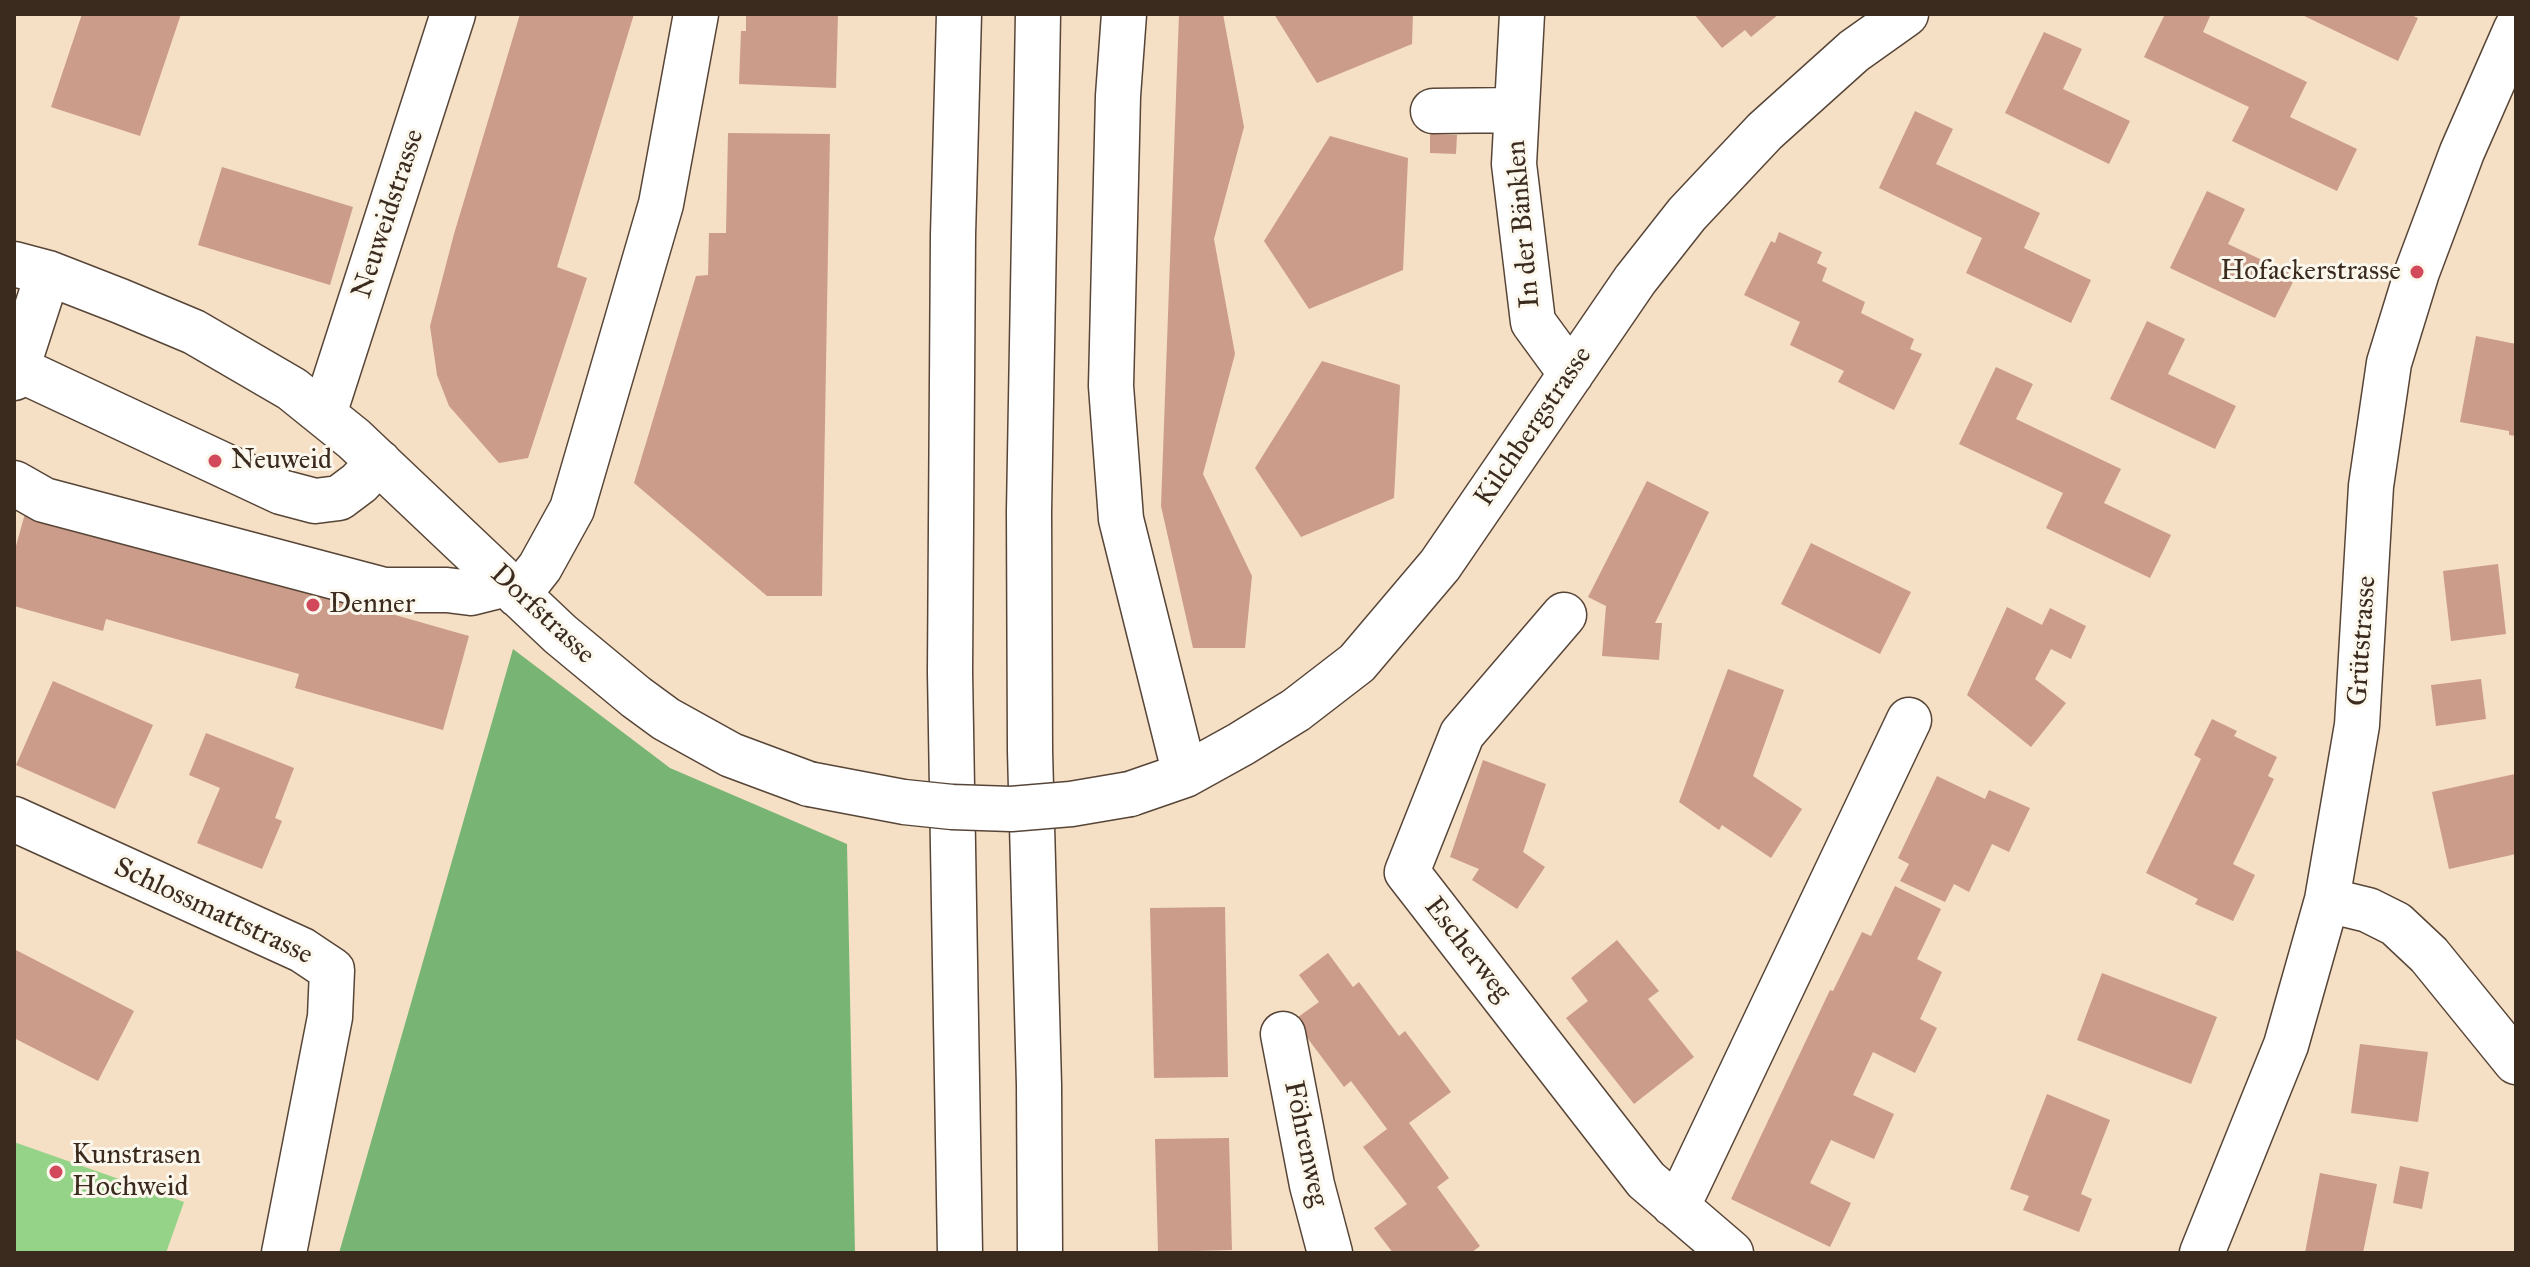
<!DOCTYPE html>
<html>
<head>
<meta charset="utf-8">
<style>
  body { margin:0 }
  #map { position:relative; width:2530px; height:1267px; overflow:hidden; background:#f5dfc5; font-family:"IM FELL Great Primer",serif }
  canvas { display:block }
  .frame { position:absolute; inset:0; border:16px solid #3b2a1e; pointer-events:none }
</style>
</head>
<body>
<div id="map">
<canvas width="2530" height="1267"></canvas>
<div class="frame"></div>
</div>
<script>
const ctx = document.querySelector('canvas').getContext('2d');
ctx.lineJoin = 'round';
function fill(path, color) { ctx.fillStyle = color; ctx.fill(path, 'evenodd'); }
const shape = rows => new Path2D(rows.map(r => 'M' + r).join(''));
function trace(path, color, width, dash) { ctx.strokeStyle = color; ctx.lineWidth = width; ctx.lineCap = dash ? 'butt' : 'round'; ctx.setLineDash(dash || []); ctx.stroke(path); }
function write(font, color, halo, rows, align = 'center') {
  ctx.font = font + ' "IM FELL Great Primer",serif'; ctx.lineWidth = 6; ctx.setLineDash([]); ctx.textBaseline = 'middle'; ctx.strokeStyle = halo; ctx.fillStyle = color; for (const [text, x, y, turn = 0] of rows) {
    ctx.save(); ctx.translate(x, y); ctx.rotate((+turn || 0) * Math.PI / 180); ctx.textAlign = isNaN(turn) ? turn : align; if (halo) ctx.strokeText(text, 0, 0); ctx.fillText(text, 0, 0); ctx.restore();
  }
}
const green = shape([
  [14,1142,184,1202,166,1253,14,1253]
]);
const forest = shape([
  [513,649,670,768,847,844,855,1253,339,1253]
]);
const building = shape([
  [82,14,181,14,140,136,51,107],
  [520,14,634,14,557,267,587,278,528,458,499,463,449,406,437,375,430,326,454,234],
  [746,14,838,14,836,88,739,84,741,31,746,31],
  [1179,14,1223,14,1244,127,1214,239,1235,354,1203,474,1252,576,1245,648,1193,648,1161,506],
  [1274,14,1413,14,1412,44,1317,83],
  [1694,14,1779,14,1751,37,1745,30,1722,48],
  [2165,14,2211,14,2203,32,2307,82,2290,117,2357,149,2337,191,2232,141,2249,107,2144,57],
  [2300,14,2409,14,2418,18,2398,61],
  [2044,32,2082,49,2063,89,2130,121,2109,164,2005,113],
  [1915,111,1953,129,1936,164,2040,213,2024,248,2091,280,2071,323,1966,273,1982,238,1879,188],
  [728,133,830,134,822,596,767,596,634,483,696,276,708,275,709,233,726,233],
  [1430,134,1457,135,1456,154,1430,153],
  [1330,136,1408,158,1403,270,1309,309,1264,241],
  [222,167,353,207,330,285,198,245],
  [2207,191,2245,209,2228,244,2296,276,2275,318,2170,268],
  [1779,232,1822,252,1817,263,1827,268,1822,281,1865,302,1861,313,1914,339,1910,349,1922,354,1894,410,1838,382,1844,371,1790,345,1800,322,1744,295,1771,241,1775,243],
  [2147,321,2185,339,2168,374,2236,406,2215,449,2110,399],
  [2476,336,2516,344,2516,436,2509,435,2509,431,2460,422],
  [1322,361,1400,385,1394,498,1301,537,1255,468],
  [1996,367,2033,384,2016,419,2121,469,2104,503,2171,535,2150,578,2046,528,2063,493,1959,444],
  [1647,481,1709,512,1655,623,1662,623,1659,660,1602,656,1606,606,1588,597],
  [26,510,469,636,443,730,295,688,299,674,106,619,103,631,14,606,14,553],
  [1811,543,1911,592,1880,654,1781,604],
  [2498,564,2506,634,2451,641,2443,571],
  [2007,607,2042,625,2050,608,2086,626,2071,659,2051,649,2035,679,2066,703,2031,747,1967,695],
  [1728,669,1784,690,1753,776,1802,809,1771,858,1722,825,1719,830,1679,802],
  [2481,679,2486,719,2436,726,2431,685],
  [53,681,153,725,115,809,16,765],
  [2212,719,2237,731,2234,736,2277,757,2268,776,2274,779,2233,864,2255,875,2233,921,2195,904,2198,899,2146,873,2201,759,2194,755],
  [206,733,294,768,275,818,282,821,262,869,197,843,220,788,189,775],
  [1483,760,1546,784,1523,852,1545,867,1517,909,1472,880,1479,869,1450,857],
  [2515,774,2516,854,2449,869,2432,792],
  [1937,776,1985,799,1989,790,2030,808,2009,852,1992,844,1969,892,1954,884,1945,902,1900,881,1909,864,1898,858],
  [1895,886,1941,909,1917,959,1942,972,1920,1019,1937,1028,1915,1073,1873,1052,1853,1095,1894,1114,1874,1159,1831,1140,1810,1183,1851,1203,1830,1247,1731,1199,1830,990,1833,991,1862,932,1871,936],
  [1225,907,1228,1077,1154,1078,1150,908],
  [1617,940,1659,991,1648,999,1694,1057,1634,1104,1566,1018,1588,1001,1571,978],
  [14,949,134,1011,98,1081,14,1038],
  [1328,953,1353,987,1359,982,1399,1036,1405,1031,1451,1092,1409,1123,1449,1178,1437,1187,1480,1246,1471,1253,1393,1253,1374,1228,1407,1204,1363,1147,1387,1129,1351,1081,1344,1087,1294,1020,1319,1002,1299,975],
  [2102,973,2217,1017,2191,1084,2077,1040],
  [2360,1044,2428,1052,2418,1122,2351,1113],
  [2047,1094,2110,1120,2081,1194,2092,1199,2079,1232,2023,1210,2029,1196,2010,1189],
  [1229,1138,1232,1250,1158,1252,1155,1139],
  [2400,1166,2429,1172,2422,1209,2393,1203],
  [2320,1173,2377,1184,2363,1253,2305,1253]
]);
const minor = shape([
  [1124,14,1118,96,1111,386,1121,519,1185,775],
  [1522,14,1514,164,1533,322,1571,374],
  [1433,111,1516,110],
  [14,264,48,273,120,301,194,332,292,389,354,439,560,634,636,697,666,719,731,755,809,784],
  [18,369,281,492,315,501,339,498,359,483,379,462],
  [14,378,48,273],
  [324,414,453,14],
  [14,483,44,500,384,590,447,590,471,593,507,584],
  [518,595,540,567,572,509,661,204,696,14],
  [1564,615,1462,734,1407,872,1646,1180,1731,1253],
  [1130,794,1185,775,1241,744,1296,710,1357,663,1440,565,1635,280,1687,214,1765,131,1854,51,1906,14],
  [14,819,302,950,332,970,330,1017,284,1253],
  [2327,900,2368,910,2396,924,2429,955,2516,1062],
  [1283,1034,1312,1185,1330,1253],
  [1673,1204,1686,1189,1909,720],
  [2202,1253,2286,1045,2327,900,2357,725,2371,486,2389,363,2417,272,2462,152,2516,29]
]);
const highway = shape([
  [959,14,953,235,950,672,960,1253],
  [1038,14,1029,511,1030,751,1039,1085,1040,1253]
]);
const minorBridge = shape([
  [809,784,904,802,952,807,1011,809,1071,804,1130,794]
]);
const markers = [
  [2417,272,8,"#d1495b"],
  [215,461,8,"#d1495b"],
  [313,605,8,"#d1495b"],
  [56,1172,8,"#d1495b"]
];
const streetNames = [
  ["Neuweidstrasse",389,214,-72],
  ["In der Bänklen",1524,224,-95],
  ["Kilchbergstrasse",1534,427,-56],
  ["Dorfstrasse",542,615,43],
  ["Grütstrasse",2363,641,-86],
  ["Schlossmattstrasse",213,912,25],
  ["Escherweg",1467,950,52],
  ["Föhrenweg",1305,1144,78]
];
const poiNames = [
  ["Hofackerstrasse",2401,272,"right"],
  ["Neuweid",231,461],
  ["Denner",329,605],
  ["Kunstrasen",72,1156],
  ["Hochweid",72,1188]
];
fill(green, '#95d388');
fill(forest, '#78b574');
fill(building, '#cb9c8a');
trace(minor, '#574537', 47);
trace(highway, '#574537', 47);
trace(minor, '#fff', 44);
trace(highway, '#fff', 44);
trace(minorBridge, '#574537', 47, []);
trace(minorBridge, '#fff', 44);
for (const [x, y, r, color] of markers) { const dot = new Path2D(); dot.arc(x, y, r, 0, 2 * Math.PI); ctx.fillStyle = color; ctx.fill(dot); trace(dot, '#fbf7ec', 3); }
write('28px', '#3b2a1e', '#fbf7ec', streetNames);
write('28px', '#3b2a1e', '#fbf7ec', poiNames, 'left');
</script>
</body>
</html>
